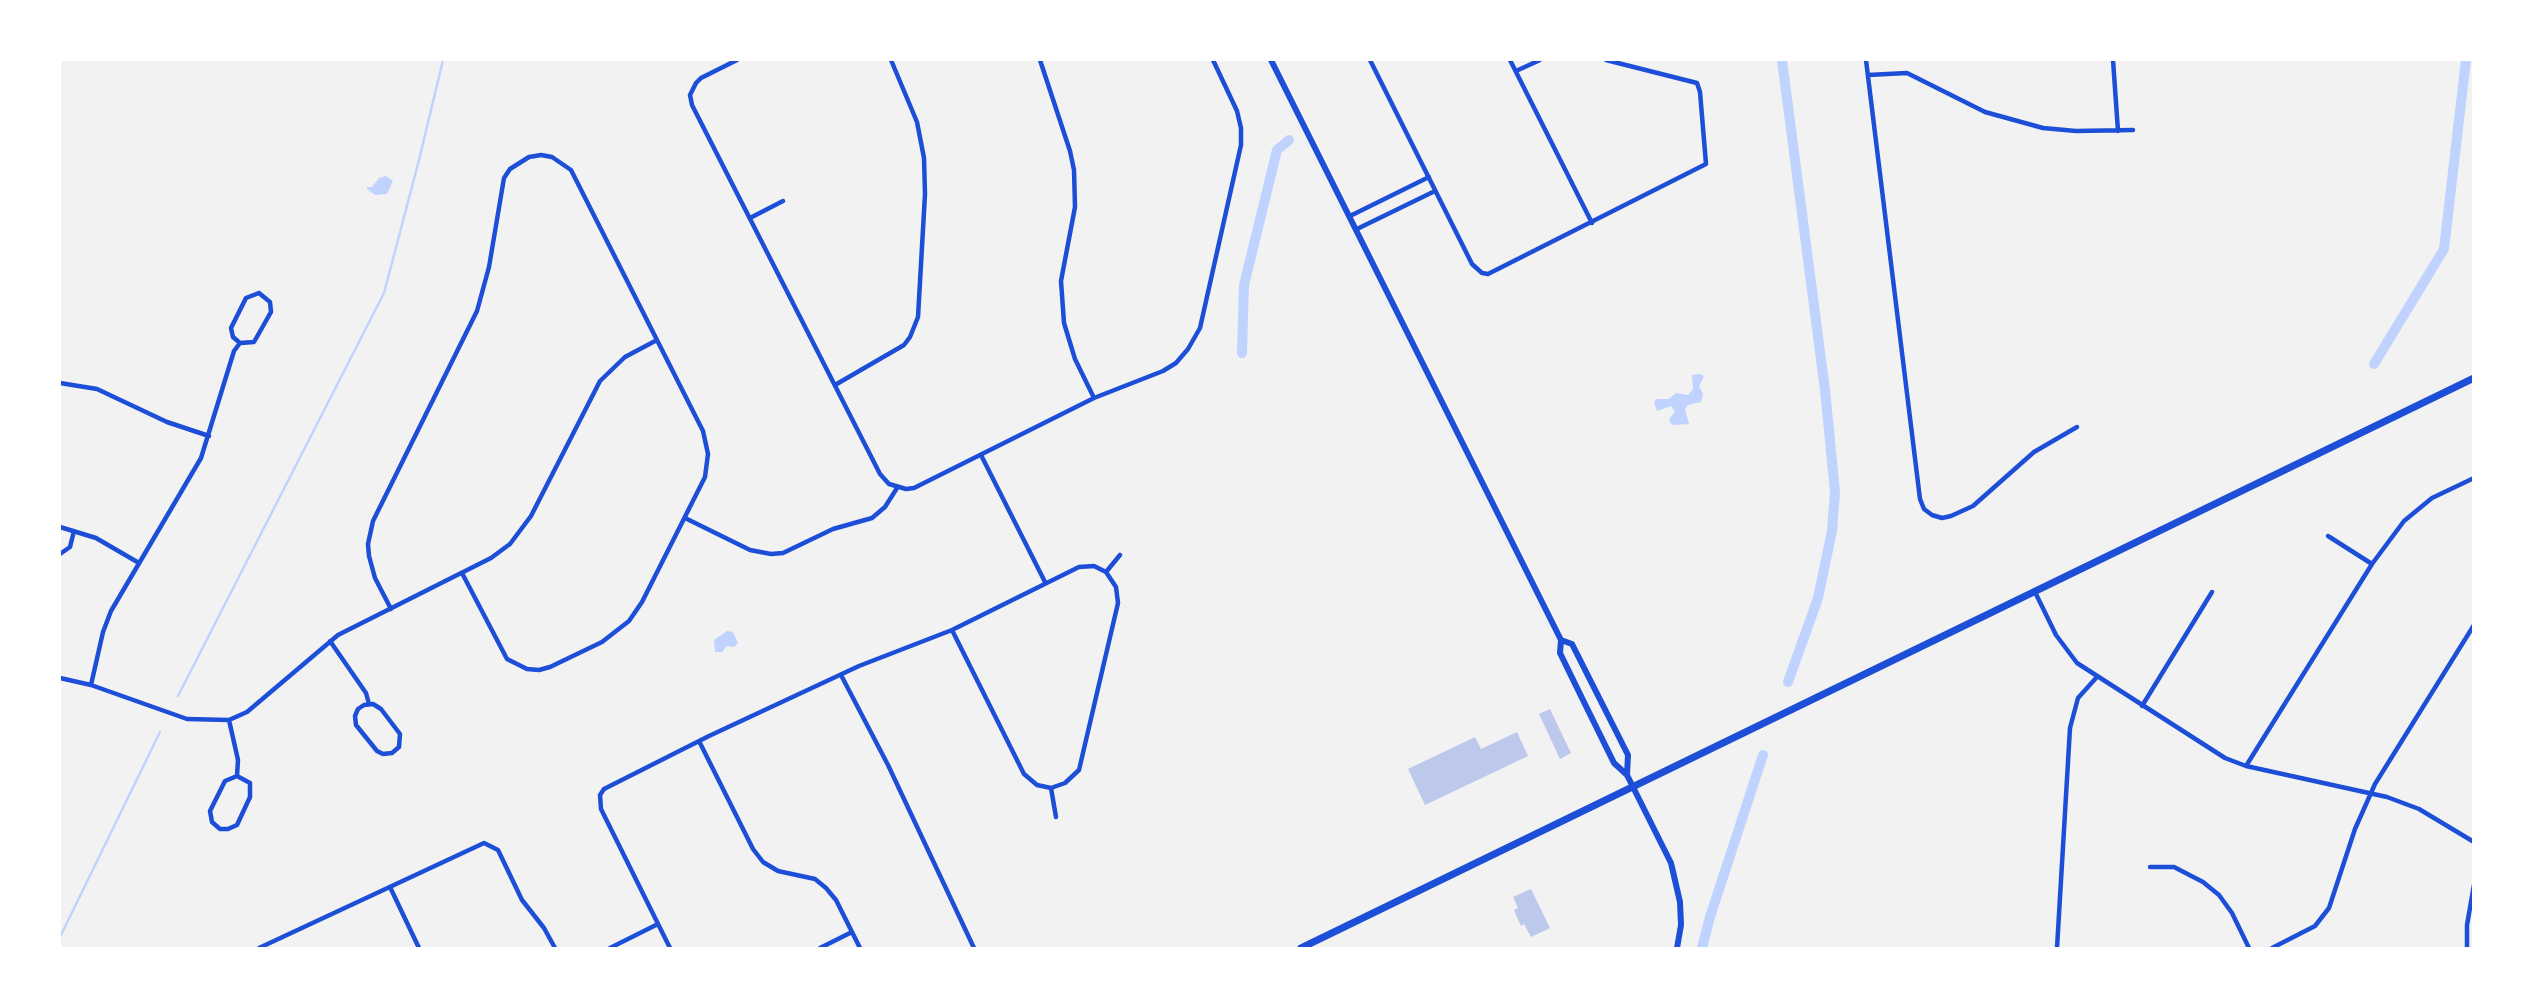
<!DOCTYPE html>
<html>
<head>
<meta charset="utf-8">
<style>
  body { margin:0 }
  #map { position:relative; width:2533px; height:1008px; overflow:hidden; background:#f2f2f2; font-family:"Varela Round",sans-serif }
  canvas { display:block }
  .frame { position:absolute; inset:0; border:61px solid #fff; pointer-events:none }
</style>
</head>
<body>
<div id="map">
<canvas width="2533" height="1008"></canvas>
<div class="frame"></div>
</div>
<script>
const ctx = document.querySelector('canvas').getContext('2d');
ctx.lineJoin = 'round';
function fill(path, color) { ctx.fillStyle = color; ctx.fill(path, 'evenodd'); }
const shape = rows => new Path2D(rows.map(r => 'M' + r).join(''));
function trace(path, color, width, dash) { ctx.strokeStyle = color; ctx.lineWidth = width; ctx.lineCap = dash ? 'butt' : 'round'; ctx.setLineDash(dash || []); ctx.stroke(path); }
const water = shape([
  [386,176,393,181,387,194,375,195,367,189,367,187,372,187,379,178],
  [1701,374,1704,377,1699,386,1703,394,1701,402,1688,405,1685,409,1689,424,1672,425,1669,419,1675,412,1671,406,1657,411,1654,402,1657,399,1669,399,1676,393,1688,395,1693,389,1692,375],
  [727,631,733,632,738,643,734,647,727,646,722,652,715,652,714,640]
]);
const stream = shape([
  [178,696,384,293,419,160,443,60],
  [60,937,160,732]
]);
const canal = shape([
  [1782,60,1825,390,1835,492,1832,531,1818,598,1788,682],
  [1242,353,1244,285,1277,150,1289,140],
  [2374,364,2444,249,2466,60],
  [1702,948,1710,917,1763,755]
]);
const building = shape([
  [1550,709,1571,753,1560,759,1539,714],
  [1517,732,1528,756,1425,805,1408,769,1475,737,1481,749],
  [1531,889,1550,928,1531,937,1524,924,1521,926,1514,910,1518,908,1513,897]
]);
const minor = shape([
  [737,60,701,78,696,83,690,95,692,105,880,474,889,484,906,489,914,488,1094,398,1163,371,1176,363,1188,349,1200,328,1241,145,1241,128,1237,111,1213,60],
  [1040,60,1070,151,1074,170,1075,207,1061,281,1064,323,1075,359,1094,398],
  [1370,60,1472,264,1482,273,1488,274,1706,164,1700,92,1697,83,1606,60],
  [1510,60,1592,223],
  [1866,60,1920,499,1924,509,1932,515,1942,518,1951,516,1973,506,2034,452,2077,427],
  [2113,60,2118,131],
  [1516,71,1540,60],
  [1868,75,1907,73,1985,112,2043,128,2076,131,2133,130],
  [1350,216,1429,177],
  [750,218,783,201],
  [1357,229,1435,191],
  [259,293,270,302,271,312,254,342,240,343,233,337,231,328,246,298,259,293],
  [60,383,97,389,167,422,209,436],
  [835,385,904,345,910,337,918,317,925,194,924,158,917,122,891,60],
  [981,455,1045,582],
  [685,518,750,550,771,554,783,553,833,529,872,518,885,507,897,488],
  [60,527,96,538,139,563],
  [2328,536,2372,564],
  [60,554,70,547,74,531],
  [1106,572,1120,555],
  [2035,592,2056,635,2077,663,2225,758,2246,766,2387,797,2419,809,2474,842],
  [391,609,375,578,369,556,368,544,373,521,477,311,489,267,504,178,510,169,529,157,541,155,552,157,571,170,703,431,708,454,705,477,642,602,629,621,602,642,550,667,539,670,527,669,507,659,462,573],
  [952,630,1024,774,1037,785,1051,788,1065,783,1079,770,1118,603,1116,587,1106,572],
  [330,641,366,693,369,704],
  [841,675,888,765,974,948],
  [60,678,91,685,187,719,229,720,247,712,338,635,491,558,510,544,531,516,600,381,625,357,657,340],
  [91,685,103,632,111,611,201,458,234,351,240,343],
  [373,704,381,709,400,734,399,747,392,753,383,754,377,751,356,725,355,716,358,709,364,705,373,704],
  [2142,706,2212,592],
  [229,720,238,760,237,776],
  [699,741,753,849,763,862,778,871,815,879,826,888,836,900,860,948],
  [2246,766,2372,564,2404,521,2432,498,2474,478],
  [237,776,250,783,250,797,237,825,228,829,220,829,212,822,210,811,225,781,237,776],
  [1051,788,1056,817],
  [2150,867,2174,867,2203,882,2219,895,2232,913,2249,948],
  [390,887,419,948],
  [259,948,484,843,498,850,522,900,544,928,555,948],
  [610,948,658,924],
  [670,948,601,809,600,795,604,789,709,736,859,666,952,630,1079,567,1094,566,1106,572],
  [820,948,852,932],
  [2057,948,2070,728,2078,698,2096,678],
  [2272,948,2315,926,2329,908,2355,829,2375,784,2474,625],
  [2467,948,2467,925,2474,885]
]);
const secondary = shape([
  [1271,60,1561,640,1560,653,1581,696,1614,763,1627,775,1671,863,1680,902,1681,925,1677,948],
  [1561,640,1572,644,1628,755,1627,775]
]);
const primary = shape([
  [1301,948,2474,378]
]);
fill(water, '#bfd3fe');
trace(stream, '#bfd3fe', 2.5);
trace(canal, '#bfd3fe', 10);
fill(building, '#bdc9ec');
trace(minor, '#1d4ed8', 4.5);
trace(secondary, '#1d4ed8', 6);
trace(primary, '#1d4ed8', 7);
</script>
</body>
</html>
